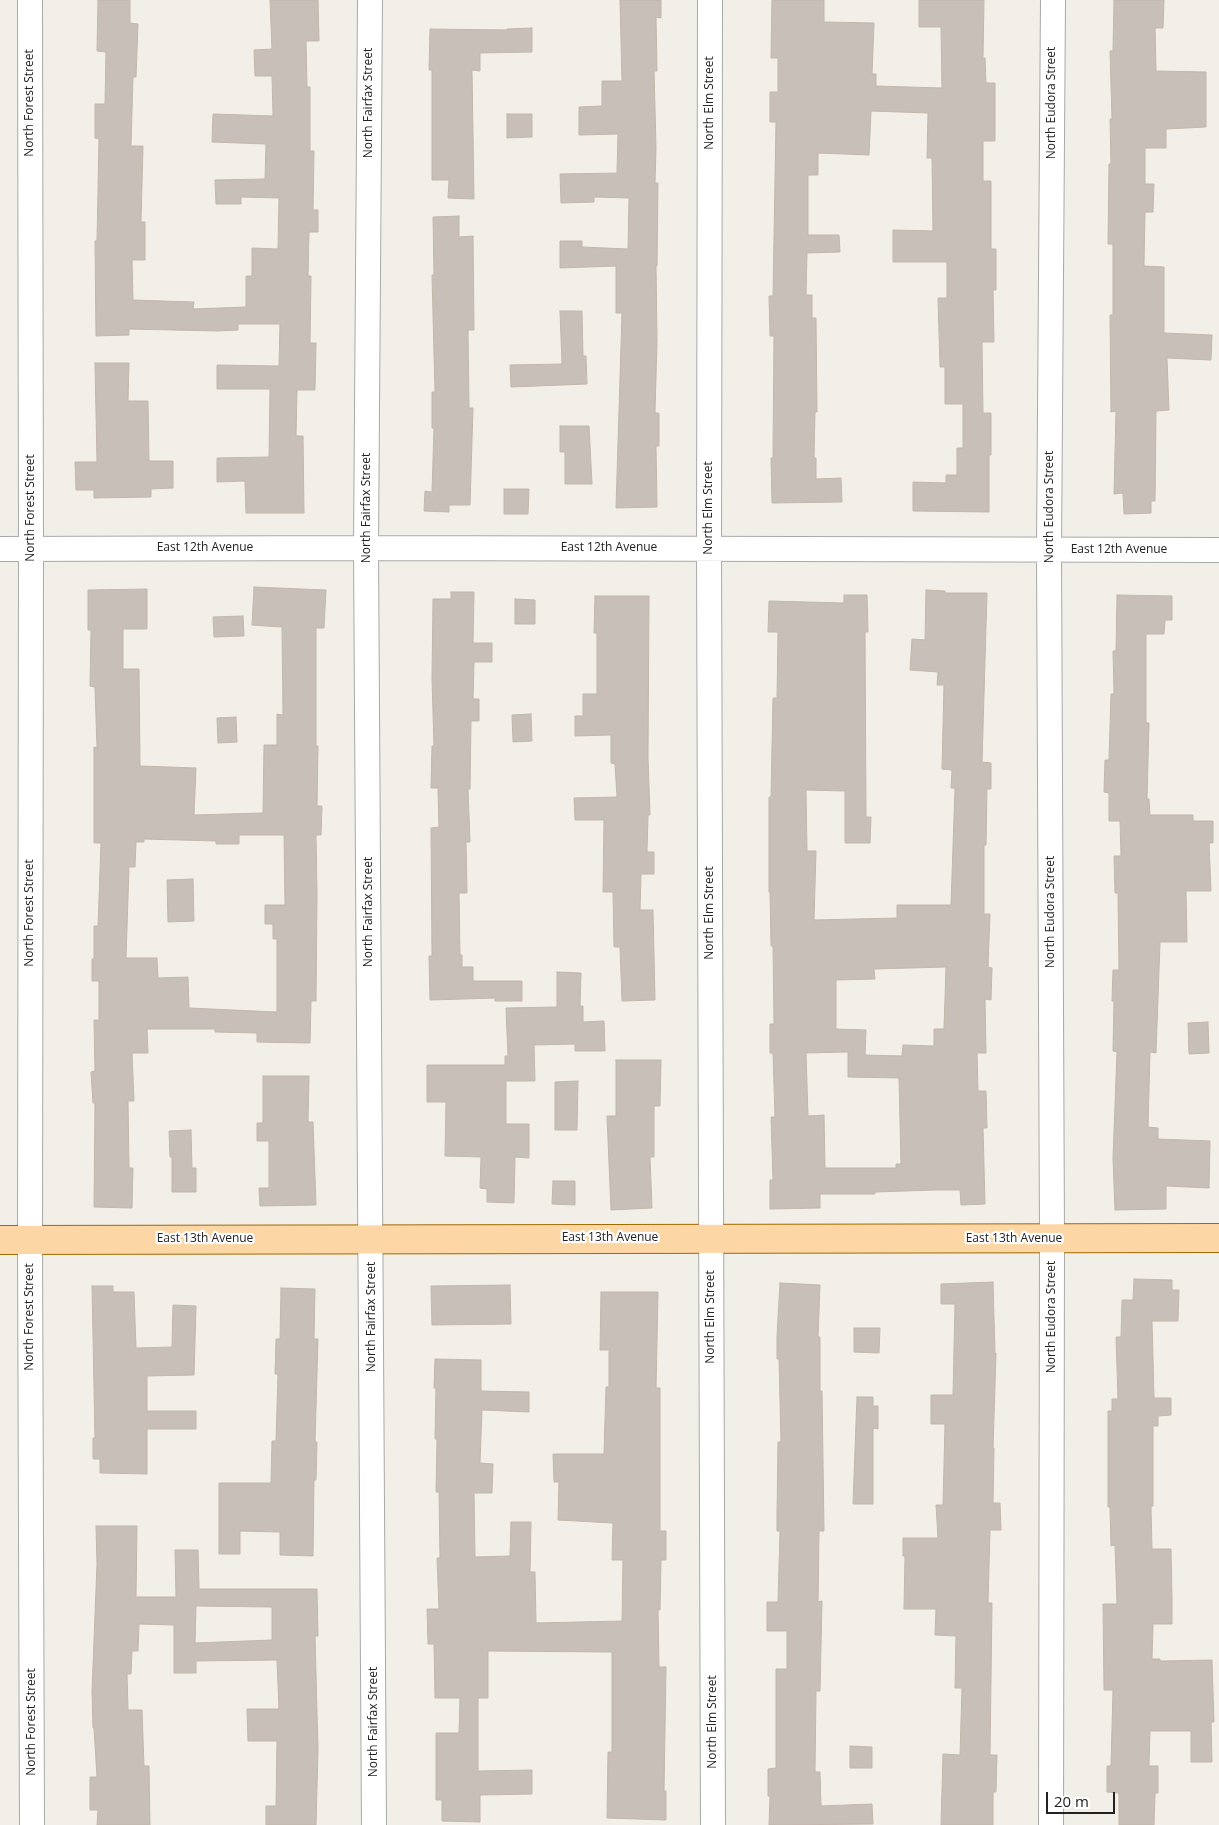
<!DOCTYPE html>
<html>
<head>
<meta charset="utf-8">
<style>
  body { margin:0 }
  #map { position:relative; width:1219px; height:1825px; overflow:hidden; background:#f2efe9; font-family:"Open Sans",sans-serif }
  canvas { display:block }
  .scale { position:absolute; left:1046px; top:1792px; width:69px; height:22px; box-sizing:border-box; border:2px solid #222; border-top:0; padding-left:6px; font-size:15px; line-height:18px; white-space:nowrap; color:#222; -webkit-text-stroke:4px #fff; paint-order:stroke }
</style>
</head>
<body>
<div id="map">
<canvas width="1219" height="1825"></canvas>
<div class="scale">20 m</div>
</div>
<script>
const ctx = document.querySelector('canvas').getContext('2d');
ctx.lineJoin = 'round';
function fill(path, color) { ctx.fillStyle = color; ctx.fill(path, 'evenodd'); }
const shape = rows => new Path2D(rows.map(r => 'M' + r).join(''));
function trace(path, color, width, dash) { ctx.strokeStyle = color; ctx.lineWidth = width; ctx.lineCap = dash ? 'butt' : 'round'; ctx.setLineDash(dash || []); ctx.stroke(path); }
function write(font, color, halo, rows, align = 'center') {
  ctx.font = font + ' "Open Sans",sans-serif'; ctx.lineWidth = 4.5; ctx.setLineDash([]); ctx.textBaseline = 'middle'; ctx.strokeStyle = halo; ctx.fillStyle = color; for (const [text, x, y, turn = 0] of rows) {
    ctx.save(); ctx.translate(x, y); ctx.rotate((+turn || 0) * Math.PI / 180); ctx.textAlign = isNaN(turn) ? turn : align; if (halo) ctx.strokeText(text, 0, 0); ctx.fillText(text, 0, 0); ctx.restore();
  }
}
const building = shape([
  [98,0,130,0,130,23,138,24,136,77,133,77,131,146,143,146,141,222,145,222,145,260,132,260,133,300,194,302,193,309,246,307,246,276,252,276,252,248,278,249,279,198,241,197,241,204,216,204,215,180,265,179,266,144,212,142,213,114,273,116,272,76,255,76,254,50,272,49,270,0,318,0,319,41,306,41,307,87,310,87,310,151,314,151,313,210,318,210,318,232,309,232,308,276,311,276,310,343,316,343,315,390,297,390,296,436,303,436,304,513,246,513,245,481,217,482,217,458,269,457,270,389,217,389,217,365,279,366,280,324,238,324,238,330,218,331,129,329,129,335,96,336,95,241,97,241,99,139,95,138,95,104,105,104,106,52,97,51,98,0],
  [620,0,661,0,661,18,656,17,657,71,654,71,656,147,655,183,658,183,657,266,656,266,657,341,655,413,659,413,659,446,656,446,657,507,616,508,622,313,616,313,616,266,560,268,560,241,582,241,582,247,628,249,629,198,594,197,594,202,561,203,560,174,617,173,618,134,579,135,579,107,602,106,602,81,622,81,620,0],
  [772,0,824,0,824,22,874,23,872,74,876,74,876,86,942,88,941,27,919,27,919,0,984,0,983,58,985,58,986,83,995,83,995,141,983,141,983,181,991,181,991,249,996,249,996,290,993,290,994,342,982,342,983,413,991,413,991,455,989,455,989,512,913,511,913,482,946,483,946,475,957,475,957,448,963,448,963,404,945,404,945,367,940,367,938,298,947,298,947,262,893,262,893,230,933,231,932,158,927,158,928,113,871,111,869,155,818,153,818,175,808,175,808,235,839,235,840,252,807,253,806,295,812,295,812,318,816,318,817,412,815,412,814,458,816,458,816,479,841,478,842,502,772,503,771,458,773,458,774,336,770,336,769,296,773,296,776,122,770,122,770,92,778,92,778,58,771,58,772,0],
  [1114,0,1164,0,1163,28,1155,28,1156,71,1206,72,1206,127,1166,129,1166,148,1145,148,1145,184,1154,184,1153,212,1145,212,1144,266,1164,267,1164,333,1212,335,1211,360,1167,358,1169,410,1156,411,1155,501,1151,501,1151,513,1124,514,1123,493,1114,494,1116,411,1111,412,1110,315,1113,315,1113,244,1108,244,1109,164,1111,164,1110,119,1112,119,1110,51,1113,51,1114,0],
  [532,28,532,52,480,53,480,71,472,70,474,199,448,198,449,180,432,180,432,70,429,70,430,29,507,30,507,29,532,28],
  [507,114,532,114,532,137,507,138,507,114],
  [459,216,459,237,473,236,474,330,468,330,469,408,473,408,470,505,449,505,449,512,424,511,425,491,432,492,434,428,432,428,432,392,435,392,432,275,434,275,433,217,459,216],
  [560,311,582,311,583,356,586,356,587,384,511,387,510,365,562,364,560,311],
  [95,363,129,363,128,401,148,401,149,461,173,461,173,488,151,489,151,497,94,498,94,490,76,490,75,462,97,462,95,363],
  [560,426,589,426,592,484,565,484,565,452,560,452,560,426],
  [504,489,529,489,528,514,504,514,504,489],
  [254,587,326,590,324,628,316,628,316,746,318,746,317,806,322,806,321,835,316,835,317,893,316,1001,311,1001,310,1043,257,1042,257,1033,215,1032,215,1029,147,1029,148,1053,132,1053,134,1101,128,1101,129,1168,133,1168,132,1208,94,1207,95,1103,93,1103,91,1072,95,1071,94,1020,99,1020,99,981,92,981,92,959,94,959,94,926,98,926,101,843,94,843,94,747,97,748,95,687,90,686,91,630,88,630,88,590,147,589,147,629,123,629,123,669,139,669,140,766,196,768,194,815,263,813,264,745,277,745,277,714,283,715,282,627,252,625,254,587],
  [239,835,284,835,285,905,265,905,265,924,273,924,273,939,277,939,277,1012,189,1008,188,977,158,978,157,958,126,958,129,867,135,867,136,842,144,842,144,839,216,841,216,844,239,844,239,835],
  [926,590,945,591,945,593,987,593,982,762,991,763,991,789,987,789,986,845,984,845,984,914,990,914,988,967,992,968,991,1000,985,999,986,1053,977,1053,978,1091,986,1091,987,1128,983,1128,985,1204,961,1205,960,1190,935,1190,875,1192,875,1194,820,1194,820,1208,770,1209,770,1180,773,1180,771,1117,775,1117,773,1053,770,1053,770,1024,774,1024,773,946,771,946,770,892,769,892,769,797,771,797,773,698,777,698,778,632,768,632,769,601,844,603,844,595,867,595,868,632,865,632,866,817,871,817,870,843,845,843,845,791,806,790,807,851,816,851,814,920,897,918,897,905,951,905,955,788,951,788,952,770,942,769,944,685,937,685,938,672,910,670,912,639,925,640,926,590],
  [946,967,944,1029,934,1029,934,1046,903,1045,902,1056,865,1055,866,1030,836,1029,836,980,875,979,874,969,946,967],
  [848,1052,848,1077,899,1078,901,1164,896,1164,896,1168,825,1168,824,1115,808,1116,806,1053,848,1052],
  [451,592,474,592,473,643,492,643,492,662,474,662,473,699,479,699,479,721,471,721,470,789,468,789,470,842,466,842,467,893,459,893,460,955,462,955,462,967,473,967,473,981,522,981,522,1001,495,1001,495,998,430,1000,429,956,432,956,431,828,439,827,438,788,431,788,432,746,434,746,432,679,433,599,451,599,451,592],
  [1117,595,1172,596,1172,620,1165,620,1164,634,1146,634,1146,723,1149,723,1147,799,1149,799,1150,815,1193,815,1193,821,1213,821,1213,843,1209,843,1211,891,1186,891,1187,942,1160,942,1156,1053,1150,1052,1148,1127,1158,1128,1158,1139,1210,1141,1209,1188,1166,1186,1166,1209,1115,1210,1113,1158,1117,1052,1113,1051,1114,1001,1112,1001,1113,970,1119,970,1118,893,1115,893,1114,856,1121,856,1120,821,1109,821,1109,793,1104,792,1105,760,1109,760,1111,694,1114,694,1113,651,1116,651,1117,595],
  [595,596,649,596,648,758,650,815,648,815,647,852,654,852,654,874,641,874,640,910,653,910,655,1000,622,1001,620,947,614,947,613,892,603,892,604,820,575,820,574,798,617,797,615,764,611,763,611,735,575,736,575,716,583,716,583,694,597,694,597,633,594,633,595,596],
  [515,599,535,600,535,624,515,624,515,599],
  [243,616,244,636,214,637,213,617,243,616],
  [531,714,532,741,513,742,512,715,531,714],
  [236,717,237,742,218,743,217,718,236,717],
  [193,879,194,921,168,922,167,880,193,879],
  [557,972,581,973,580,1006,583,1006,583,1022,604,1021,605,1051,575,1051,575,1044,534,1045,535,1081,506,1081,506,1124,529,1124,529,1158,515,1157,514,1203,487,1202,487,1189,480,1188,481,1157,445,1156,446,1102,427,1102,427,1065,505,1065,505,1056,508,1056,506,1008,557,1007,557,972],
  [1208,1022,1209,1053,1189,1054,1188,1023,1208,1022],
  [616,1060,661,1060,660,1106,654,1106,654,1157,650,1157,652,1208,611,1210,607,1116,616,1116,616,1060],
  [263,1076,309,1076,308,1122,313,1122,316,1205,260,1206,259,1188,269,1188,269,1141,257,1141,257,1123,263,1123,263,1076],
  [578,1081,577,1130,555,1130,555,1082,578,1081],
  [191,1130,192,1168,196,1168,196,1192,172,1192,172,1157,170,1157,169,1131,191,1130],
  [553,1181,575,1181,575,1205,552,1204,553,1181],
  [1134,1279,1172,1280,1172,1290,1179,1290,1178,1321,1152,1321,1154,1398,1171,1398,1171,1415,1158,1416,1158,1426,1153,1426,1153,1506,1151,1506,1152,1549,1171,1549,1172,1598,1172,1624,1153,1624,1152,1659,1160,1659,1160,1661,1212,1660,1213,1692,1214,1722,1211,1722,1212,1762,1191,1762,1191,1731,1150,1731,1149,1766,1158,1766,1158,1793,1155,1793,1154,1825,1119,1825,1119,1793,1107,1792,1107,1766,1111,1766,1113,1690,1104,1690,1103,1604,1117,1604,1115,1545,1111,1546,1110,1507,1108,1507,1108,1411,1112,1411,1112,1399,1118,1399,1116,1337,1121,1337,1122,1300,1133,1300,1134,1279],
  [993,1282,995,1353,996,1353,993,1448,994,1448,993,1503,1000,1503,1001,1530,990,1530,988,1603,992,1603,990,1755,997,1755,996,1792,993,1792,993,1825,941,1825,943,1754,960,1755,962,1688,955,1688,956,1636,935,1635,936,1609,904,1609,905,1556,903,1556,903,1538,938,1538,936,1505,943,1505,945,1424,931,1424,931,1395,953,1395,955,1304,941,1304,941,1284,993,1282],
  [780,1283,820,1285,818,1337,820,1337,820,1391,822,1391,824,1531,819,1531,818,1602,822,1601,820,1691,816,1691,815,1772,820,1772,821,1806,872,1804,873,1824,769,1825,770,1796,768,1796,768,1769,776,1768,776,1669,787,1669,787,1631,767,1631,767,1602,778,1602,780,1531,777,1531,777,1514,778,1442,781,1442,779,1359,777,1359,777,1336,780,1283],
  [510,1285,511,1324,432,1325,431,1286,510,1285],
  [92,1286,113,1286,113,1292,134,1292,136,1348,172,1347,173,1305,196,1306,194,1375,147,1376,147,1411,196,1411,196,1429,147,1429,147,1474,100,1473,100,1459,93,1459,93,1438,95,1438,92,1286],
  [281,1288,315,1289,314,1339,318,1339,315,1442,317,1442,316,1480,314,1480,313,1556,280,1555,280,1532,240,1531,240,1554,219,1554,219,1483,271,1483,272,1441,276,1441,278,1374,275,1374,276,1339,280,1339,281,1288],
  [601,1292,658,1292,656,1388,660,1388,660,1531,666,1531,666,1560,661,1560,660,1610,658,1610,659,1667,666,1667,664,1791,666,1791,666,1820,607,1818,608,1752,612,1752,612,1652,488,1651,488,1698,478,1698,478,1771,532,1770,532,1794,480,1795,480,1822,442,1821,442,1800,436,1800,436,1733,459,1733,460,1698,435,1698,434,1644,428,1644,427,1609,439,1609,437,1558,440,1558,439,1492,436,1492,437,1439,435,1439,436,1388,434,1388,435,1359,481,1360,481,1391,529,1392,529,1412,482,1410,480,1463,493,1464,492,1493,474,1493,475,1557,510,1556,511,1522,531,1522,530,1572,535,1572,536,1623,622,1621,623,1560,612,1560,613,1523,558,1520,559,1482,554,1482,553,1454,604,1454,606,1387,609,1387,609,1350,600,1350,601,1292],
  [854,1328,880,1328,879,1353,854,1352,854,1328],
  [857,1397,873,1397,873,1406,878,1406,878,1429,873,1428,873,1504,853,1504,857,1397],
  [96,1526,137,1526,136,1597,176,1597,175,1550,198,1550,199,1589,317,1589,318,1636,315,1636,318,1749,316,1825,266,1825,266,1806,276,1806,277,1741,248,1741,247,1709,279,1709,277,1660,196,1661,196,1673,174,1673,174,1625,139,1624,138,1651,132,1651,131,1674,127,1674,128,1710,142,1710,144,1766,149,1766,150,1825,97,1825,98,1810,90,1810,90,1777,97,1777,94,1728,93,1728,92,1691,97,1564,96,1526],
  [196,1606,272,1607,272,1640,195,1643,196,1606],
  [850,1746,872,1747,872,1768,850,1768,850,1746]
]);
const minor = shape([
  [30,0,31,549,30,1240,32,1825],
  [370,0,366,548,374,1825],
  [710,0,709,548,713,1825],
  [0,549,366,548,1219,550],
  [1051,1825,1052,1239,1049,550,1053,0]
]);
const major = shape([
  [0,1240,1219,1238]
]);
const streetNames = [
  ["North Forest Street",30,103,-90],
  ["North Fairfax Street",369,103,-90],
  ["North Elm Street",710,103,-90],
  ["North Eudora Street",1052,103,-90],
  ["North Eudora Street",1050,507,-90],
  ["North Forest Street",31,508,-90],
  ["North Fairfax Street",367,508,-90],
  ["North Elm Street",709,508,-90],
  ["East 12th Avenue",205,548],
  ["East 12th Avenue",609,548],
  ["East 12th Avenue",1119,550],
  ["North Fairfax Street",369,912,-90],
  ["North Eudora Street",1051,912,-90],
  ["North Forest Street",30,913,-90],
  ["North Elm Street",710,913,-90],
  ["East 13th Avenue",610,1238],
  ["East 13th Avenue",205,1239],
  ["East 13th Avenue",1014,1239],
  ["North Forest Street",30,1317,-90],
  ["North Fairfax Street",372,1317,-90],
  ["North Elm Street",711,1317,-90],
  ["North Eudora Street",1052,1317,-90],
  ["North Forest Street",32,1722,-90],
  ["North Fairfax Street",374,1722,-90],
  ["North Elm Street",713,1722,-90]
];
fill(building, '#c7bfb8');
trace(building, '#c4b6ab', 1);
trace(minor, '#a9a9a9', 26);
trace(major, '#a06b00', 30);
trace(minor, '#fff', 24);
trace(major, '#fcd6a4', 28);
write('12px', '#222', '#fff', streetNames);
</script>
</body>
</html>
